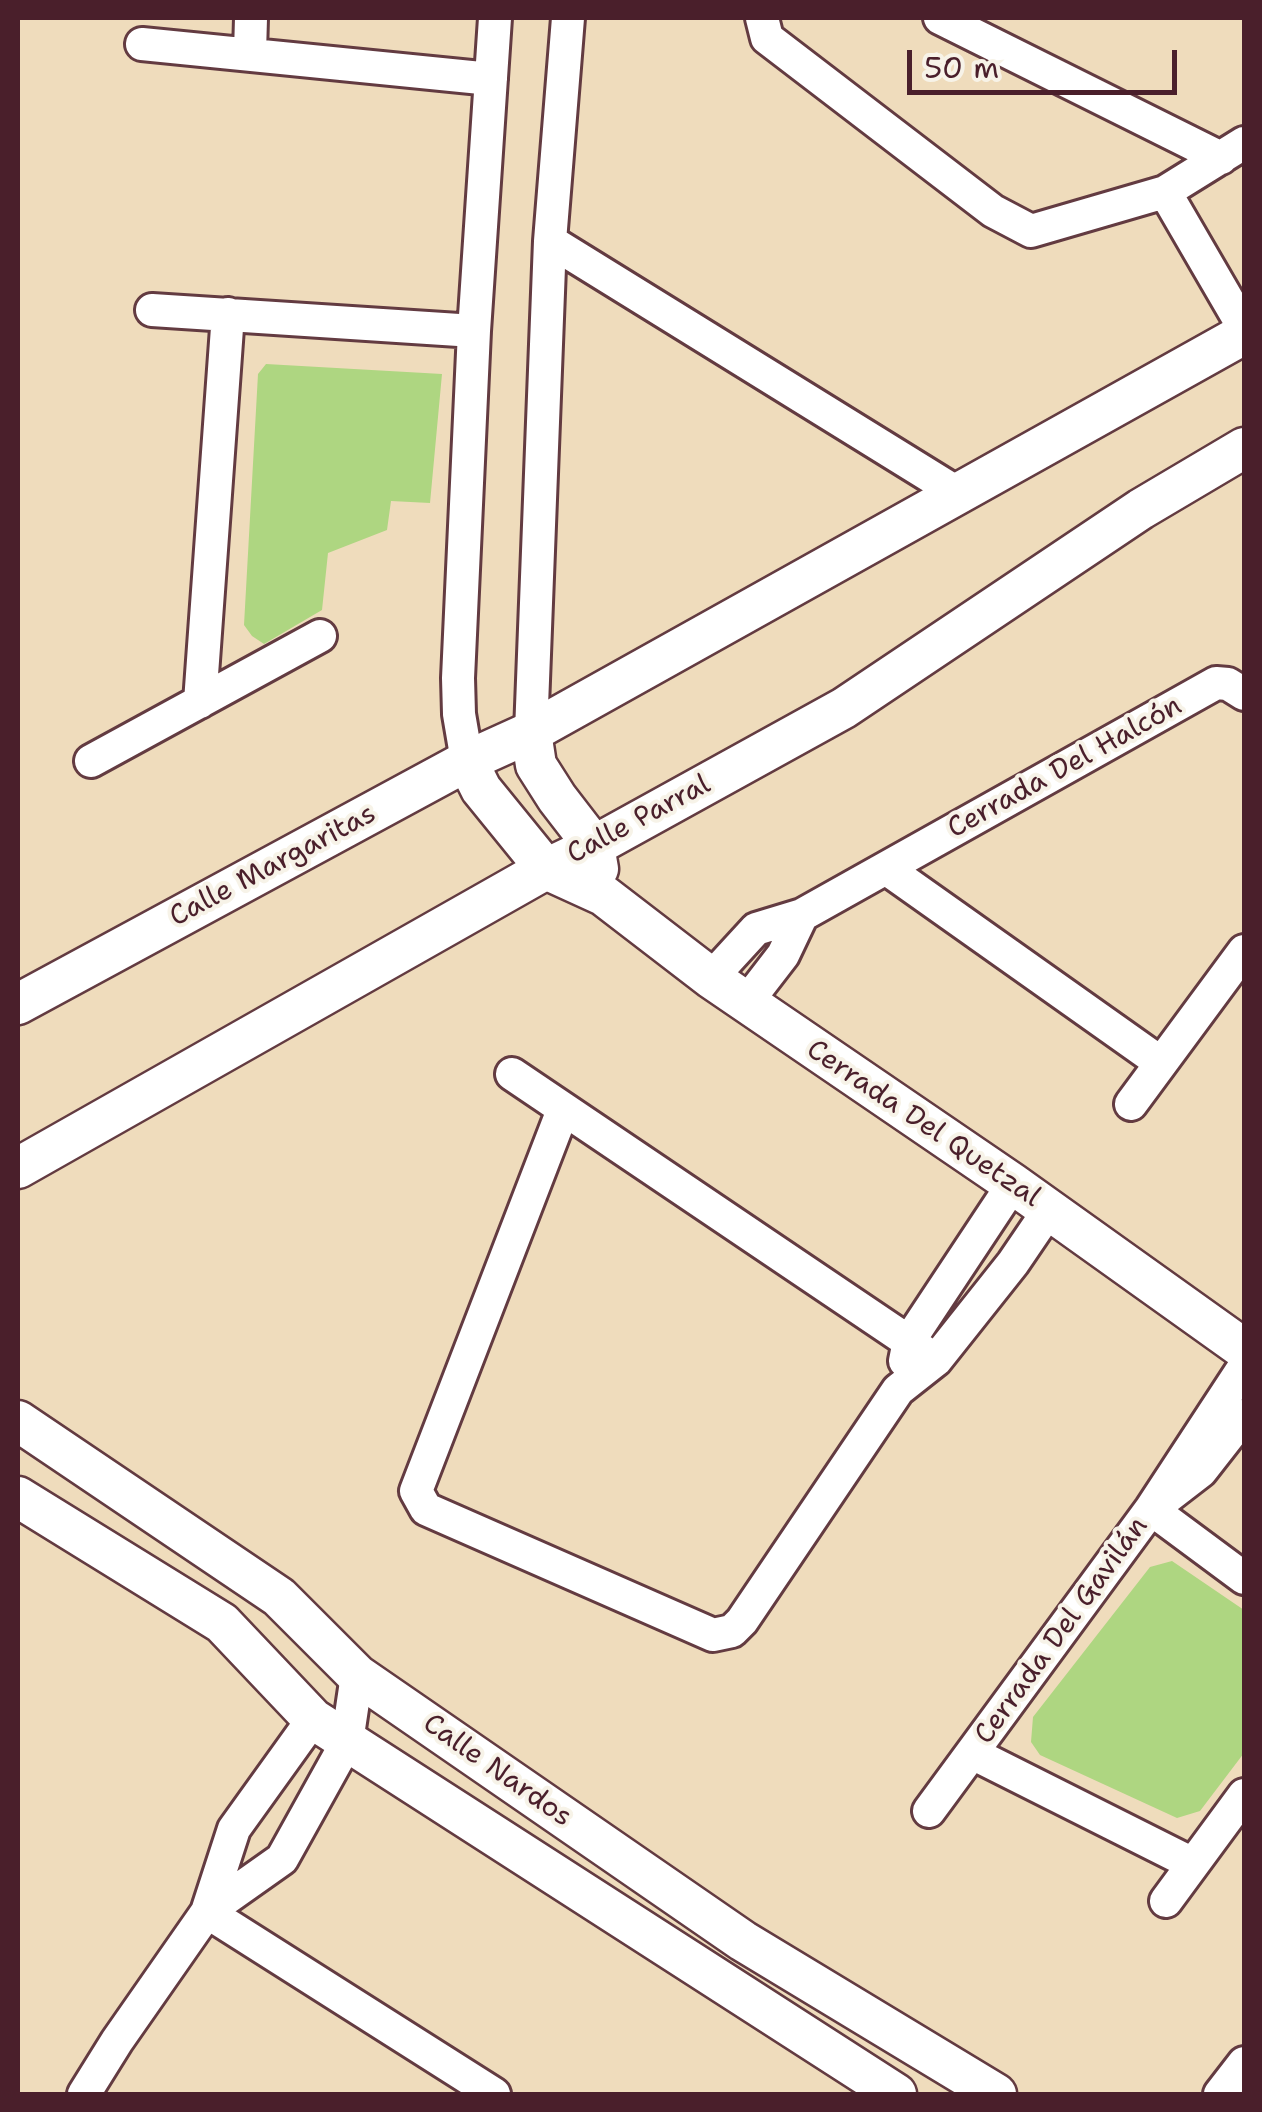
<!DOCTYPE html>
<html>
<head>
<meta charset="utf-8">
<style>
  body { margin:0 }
  #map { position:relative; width:1262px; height:2112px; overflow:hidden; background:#efdcbc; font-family:"Shantell Sans",sans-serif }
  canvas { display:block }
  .frame { position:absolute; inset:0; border:20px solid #4a1f2b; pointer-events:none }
  .scale { position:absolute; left:907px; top:50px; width:270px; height:45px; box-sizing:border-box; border:5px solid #4a1f2b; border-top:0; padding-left:12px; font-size:30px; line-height:35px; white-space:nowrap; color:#4a1f2b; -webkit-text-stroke:8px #f7f3e8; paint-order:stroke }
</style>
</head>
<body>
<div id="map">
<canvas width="1262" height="2112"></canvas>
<div class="frame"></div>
<div class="scale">50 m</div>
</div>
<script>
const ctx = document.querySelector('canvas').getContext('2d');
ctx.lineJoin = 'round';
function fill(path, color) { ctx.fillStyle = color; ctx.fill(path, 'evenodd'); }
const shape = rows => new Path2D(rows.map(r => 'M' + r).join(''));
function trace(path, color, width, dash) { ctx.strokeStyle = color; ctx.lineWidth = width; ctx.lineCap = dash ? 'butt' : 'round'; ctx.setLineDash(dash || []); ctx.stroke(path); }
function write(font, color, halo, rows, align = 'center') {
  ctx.font = font + ' "Shantell Sans",sans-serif'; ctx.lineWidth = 8; ctx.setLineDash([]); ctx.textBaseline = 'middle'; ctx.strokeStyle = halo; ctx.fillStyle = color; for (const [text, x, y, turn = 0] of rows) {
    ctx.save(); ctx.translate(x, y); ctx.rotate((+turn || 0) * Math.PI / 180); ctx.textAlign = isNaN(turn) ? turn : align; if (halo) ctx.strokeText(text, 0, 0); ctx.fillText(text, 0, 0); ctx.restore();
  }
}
const green = shape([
  [266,364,442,374,430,503,391,501,387,530,328,553,322,610,264,644,252,636,244,625,258,374],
  [1172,1561,1244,1610,1244,1753,1200,1811,1177,1818,1040,1755,1031,1742,1033,1717,1150,1567]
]);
const minor = shape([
  [762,18,767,38,993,211,1031,231,1165,192,1244,143],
  [940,18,1221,158],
  [142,44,491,79],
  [250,53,251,18],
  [1165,192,1244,328],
  [550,241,959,494],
  [152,310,474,331],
  [200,702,228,314],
  [531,732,550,241,568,18],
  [91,761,320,636],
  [467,761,459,714,458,678,474,331,495,18],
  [887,869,1161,1063],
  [711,978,756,929,802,915,1216,683,1228,684,1244,694],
  [746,1003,783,955,802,915],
  [512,1074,936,1360],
  [1131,1104,1244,951],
  [563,1110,416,1491,426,1509,713,1635,732,1631,742,1621,898,1390,936,1360,1013,1263,1049,1210],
  [905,1361,909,1341,1013,1184],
  [1166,1498,1201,1471,1244,1416],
  [1151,1509,1244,1578],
  [972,1753,1193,1864],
  [929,1811,1151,1509,1244,1367],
  [1166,1901,1244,1795],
  [207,1912,494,2094],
  [207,1912,282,1859,347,1742,357,1675],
  [84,2094,117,2041,207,1912,234,1829,313,1719],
  [1220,2094,1244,2063]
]);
const tertiary = shape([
  [531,732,536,765,557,798,594,846,598,869],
  [467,761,481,789,546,869,603,895,711,978,1013,1184,1244,1349],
  [18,1004,467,761,531,732,1244,334],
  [18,1168,546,869,594,846,844,708,1141,509,1244,448],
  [18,1421,279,1597,357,1675,743,1941,996,2094],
  [18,1497,222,1623,313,1719,896,2094]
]);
const streetNames = [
  ["Cerrada Del Halcón",1065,768,-29],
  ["Calle Parral",639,820,-28],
  ["Calle Margaritas",273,866,-28],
  ["Cerrada Del Quetzal",923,1124,34],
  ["Cerrada Del Gavilán",1062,1631,-54],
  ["Calle Nardos",497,1771,35]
];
fill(green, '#aed681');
trace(minor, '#633b41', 38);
trace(tertiary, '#633b41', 45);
trace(minor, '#fff', 32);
trace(tertiary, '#fff', 40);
write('28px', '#4a1f2b', '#f7f3e8', streetNames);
</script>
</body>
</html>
